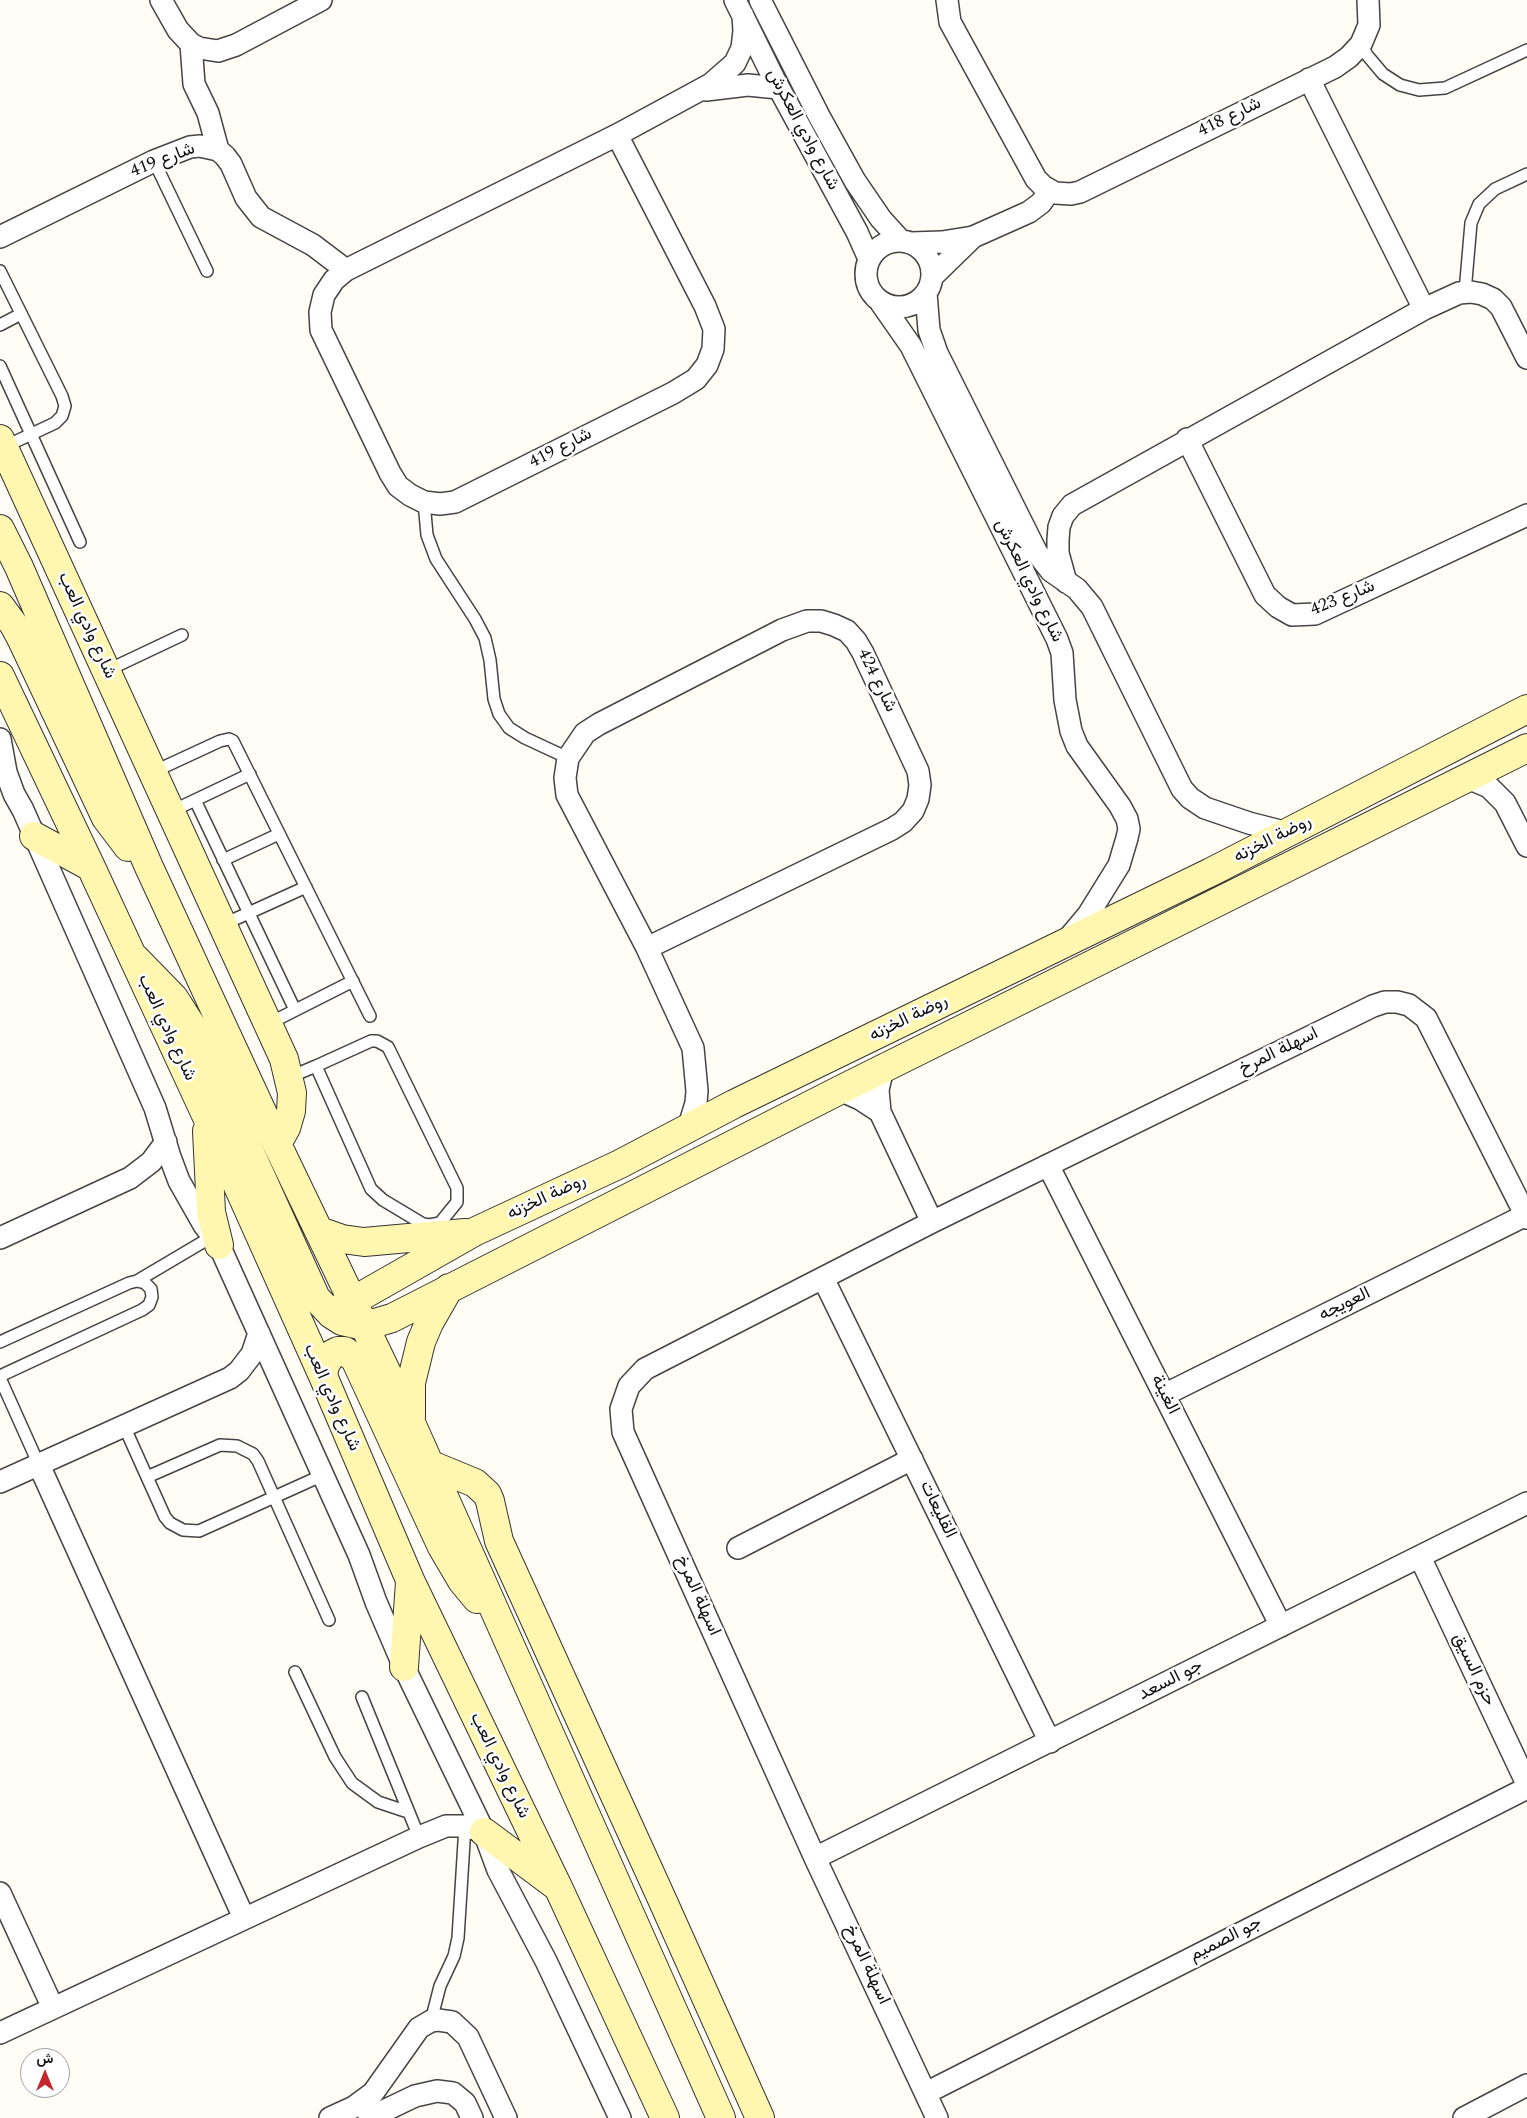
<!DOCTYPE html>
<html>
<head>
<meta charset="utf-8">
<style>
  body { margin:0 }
  #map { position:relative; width:1527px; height:2118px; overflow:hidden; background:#fffdf5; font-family:Spectral,Vazirmatn,serif }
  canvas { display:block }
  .north { position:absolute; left:20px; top:2048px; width:50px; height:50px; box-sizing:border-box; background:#fff; border:1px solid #a0a0a0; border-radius:50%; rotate:0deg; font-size:14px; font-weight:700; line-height:20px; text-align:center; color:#111 }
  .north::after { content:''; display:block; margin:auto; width:18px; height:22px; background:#c4262e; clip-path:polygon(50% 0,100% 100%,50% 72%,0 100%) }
</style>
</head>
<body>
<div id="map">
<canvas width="1527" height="2118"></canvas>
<div class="north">ش</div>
</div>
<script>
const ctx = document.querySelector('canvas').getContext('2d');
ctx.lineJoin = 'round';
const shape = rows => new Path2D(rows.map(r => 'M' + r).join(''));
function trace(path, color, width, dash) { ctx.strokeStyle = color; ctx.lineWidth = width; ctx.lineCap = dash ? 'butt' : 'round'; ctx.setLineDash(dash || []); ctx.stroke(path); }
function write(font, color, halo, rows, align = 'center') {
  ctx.font = font + ' Spectral,Vazirmatn,serif'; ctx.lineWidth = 5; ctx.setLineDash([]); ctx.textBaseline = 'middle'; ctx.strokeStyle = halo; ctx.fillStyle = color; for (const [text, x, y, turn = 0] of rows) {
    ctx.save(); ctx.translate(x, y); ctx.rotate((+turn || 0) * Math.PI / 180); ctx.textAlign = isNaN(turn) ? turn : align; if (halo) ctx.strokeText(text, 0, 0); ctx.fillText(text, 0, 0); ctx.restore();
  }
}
const lane = shape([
  [1361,44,1367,55,1383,74,1400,85,1419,90,1445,88,1527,50],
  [154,161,207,271],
  [0,271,62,396,65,406,62,416,55,423,4,447],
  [1465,292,1471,223,1479,204,1495,189,1527,174],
  [0,325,21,314],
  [0,366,80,542],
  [424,502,427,535,436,559,475,619,485,638,490,660,494,699,499,714,509,728,525,738,568,758],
  [106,671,182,635],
  [153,772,220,741,229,739,233,741,370,1016],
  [195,800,295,1010],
  [170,812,250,774],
  [223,860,279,834],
  [222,925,306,887],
  [268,1024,353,981],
  [371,1041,377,1041,388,1047,457,1188,457,1202,440,1223,429,1225,423,1224,383,1200,371,1189,316,1066,371,1041],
  [290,1077,316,1066],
  [137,1281,213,1236],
  [0,1342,129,1283,137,1281,145,1283,151,1289,152,1297,149,1305,142,1310,0,1376],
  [0,1378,39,1465],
  [124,1426,165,1517,170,1523,183,1530,199,1531,323,1475],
  [147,1477,220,1445,237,1446,253,1454,258,1461,329,1620],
  [295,1672,335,1757,352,1783,378,1802,408,1812],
  [362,1697,419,1837],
  [431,2021,440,1986,454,1956,458,1938,465,1826]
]);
const street = shape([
  [161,0,178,30,191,44,199,48,218,51,236,45,321,0],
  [735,0,774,79,857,232,869,259],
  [760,0,819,116,855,181,881,219,901,241],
  [947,0,950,22,1036,179,1043,186,1055,193,1071,194,1080,192,1335,67,1349,57,1361,44,1369,25,1368,0],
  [191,44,194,84,208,113,218,150],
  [1309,79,1424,309],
  [706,90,748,85,778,88],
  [617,135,705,306,714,329,713,349,707,365,696,379,673,393,455,502,440,504,424,502,410,495,398,486,390,473,321,330,320,312,324,295,334,280,346,270,617,135,711,84,735,63,742,48,744,31,743,15],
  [0,237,154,161,190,147,200,146,218,150,225,156,231,164,246,198,261,217,313,245,346,270],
  '866 274a33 33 0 1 1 66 0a33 33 0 1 1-66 0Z',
  [911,243,942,242,973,237,1029,212,1041,203,1050,190],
  [932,277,973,237],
  [926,293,929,330,937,353,1037,553,1051,571,1077,589,1092,607,1182,789,1190,798,1205,808,1249,823,1288,833],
  [881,303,911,346,1057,639,1062,653,1065,700,1071,731,1077,746,1120,806,1127,819,1129,829,1127,838,1119,865,1088,915,1067,940],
  [1187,439,1265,595,1278,607,1292,615,1315,614,1527,515],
  [1066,582,1058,553,1058,540,1059,527,1063,516,1072,505,1424,309,1459,293,1471,292,1482,294,1493,299,1501,307,1527,358],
  [807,621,821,621,834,625,847,631,856,641,863,653,918,771,920,785,918,799,913,811,903,822,892,829,647,948,567,795,565,778,568,758,585,733,599,724,782,630,807,621],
  [0,739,6,772,14,794,23,810,155,1108,170,1157,179,1181,204,1225,219,1245,359,1555,376,1602,404,1667,484,1832,498,1870,546,1961,620,2118],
  [1468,778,1489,787,1505,803,1527,846],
  [647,948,693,1048,697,1091,696,1103,689,1126],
  [883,1068,878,1090,880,1112,932,1222],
  [840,1090,860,1099,880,1112],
  [1048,1165,1281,1626],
  [0,1238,130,1178,151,1162,166,1142],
  [823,1278,1050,1742],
  [1164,1395,1526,1215],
  [39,1465,244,1918],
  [0,1482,230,1378,239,1371,252,1354,259,1333],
  [738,1548,912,1459],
  [1420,1557,1527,1784],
  [815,1858,1527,1503],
  [0,1893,53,2008],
  [0,2033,419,1837,446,1826,465,1826,484,1832],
  [926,2093,1527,1788],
  [330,2118,354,2107,373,2093,419,2028,431,2021,438,2020,452,2022,468,2037,506,2118],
  [369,2118,415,2096,437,2091,453,2093,465,2103,472,2118],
  [937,2118,815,1858,623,1432,621,1409,629,1386,645,1369,932,1222,1373,1006,1385,1002,1397,1002,1409,1005,1426,1018,1527,1218],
  [1464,2118,1527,2085]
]);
const secondary = shape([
  [0,439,284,1059,292,1093,291,1111,286,1128,277,1144],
  [0,529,19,567,149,867,277,1144,412,1425,721,2118],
  [0,606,14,625,22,640,106,818,128,847],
  [0,676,91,867,206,1115,323,1376,410,1580,558,1887,665,2118],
  [34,836,91,867],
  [134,957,174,998,195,1031,316,1298,331,1314,342,1321,365,1326,392,1318,840,1090,1527,748],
  [207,1131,211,1212,219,1245],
  [319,1231,342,1239,364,1242,465,1233],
  [337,1310,474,1232,620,1164,734,1104,1211,872,1527,709],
  [323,1376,325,1365,332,1354,338,1351,345,1351,355,1359,442,1547,462,1581,477,1599],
  [411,1417,411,1383,421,1342,429,1323,449,1288],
  [429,1464,475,1483,487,1494,490,1501,499,1541,661,1897,760,2118],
  [404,1667,410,1582],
  [484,1832,555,1885]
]);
const streetNames = [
  ["شارع 418",1230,118,-26],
  ["شارع وادي العكرش",802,130,62],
  ["شارع 419",163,161,-21],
  ["شارع 419",561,449,-27],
  ["شارع وادي العكرش",1028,581,64],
  ["شارع 423",1343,599,-22],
  ["شارع وادي العب",86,626,65],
  ["شارع 424",876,681,64],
  ["روضة الخزنه",1273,840,-27],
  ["روضة الخزنه",909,1019,-26],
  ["شارع وادي العب",166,1028,65],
  ["اسهلة المرخ",1279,1052,-26],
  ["روضة الخزنه",547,1198,-25],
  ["العويجه",1345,1305,-26],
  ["الغينة",1164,1395,63],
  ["شارع وادي العب",331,1398,66],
  ["القليعات",937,1510,64],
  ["اسهلة المرخ",697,1596,66],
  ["حزم السيق",1473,1670,65],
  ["جو السعد",1171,1681,-27],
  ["شارع وادي العب",499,1766,64],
  ["جو الصميم",1226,1940,-27],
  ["اسهلة المرخ",866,1965,65]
];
trace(lane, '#444', 14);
trace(street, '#444', 24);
trace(secondary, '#333', 30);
trace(lane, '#fff', 11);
trace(street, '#fff', 21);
trace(secondary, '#fff6b0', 28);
write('18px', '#111', '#fff', streetNames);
</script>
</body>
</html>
